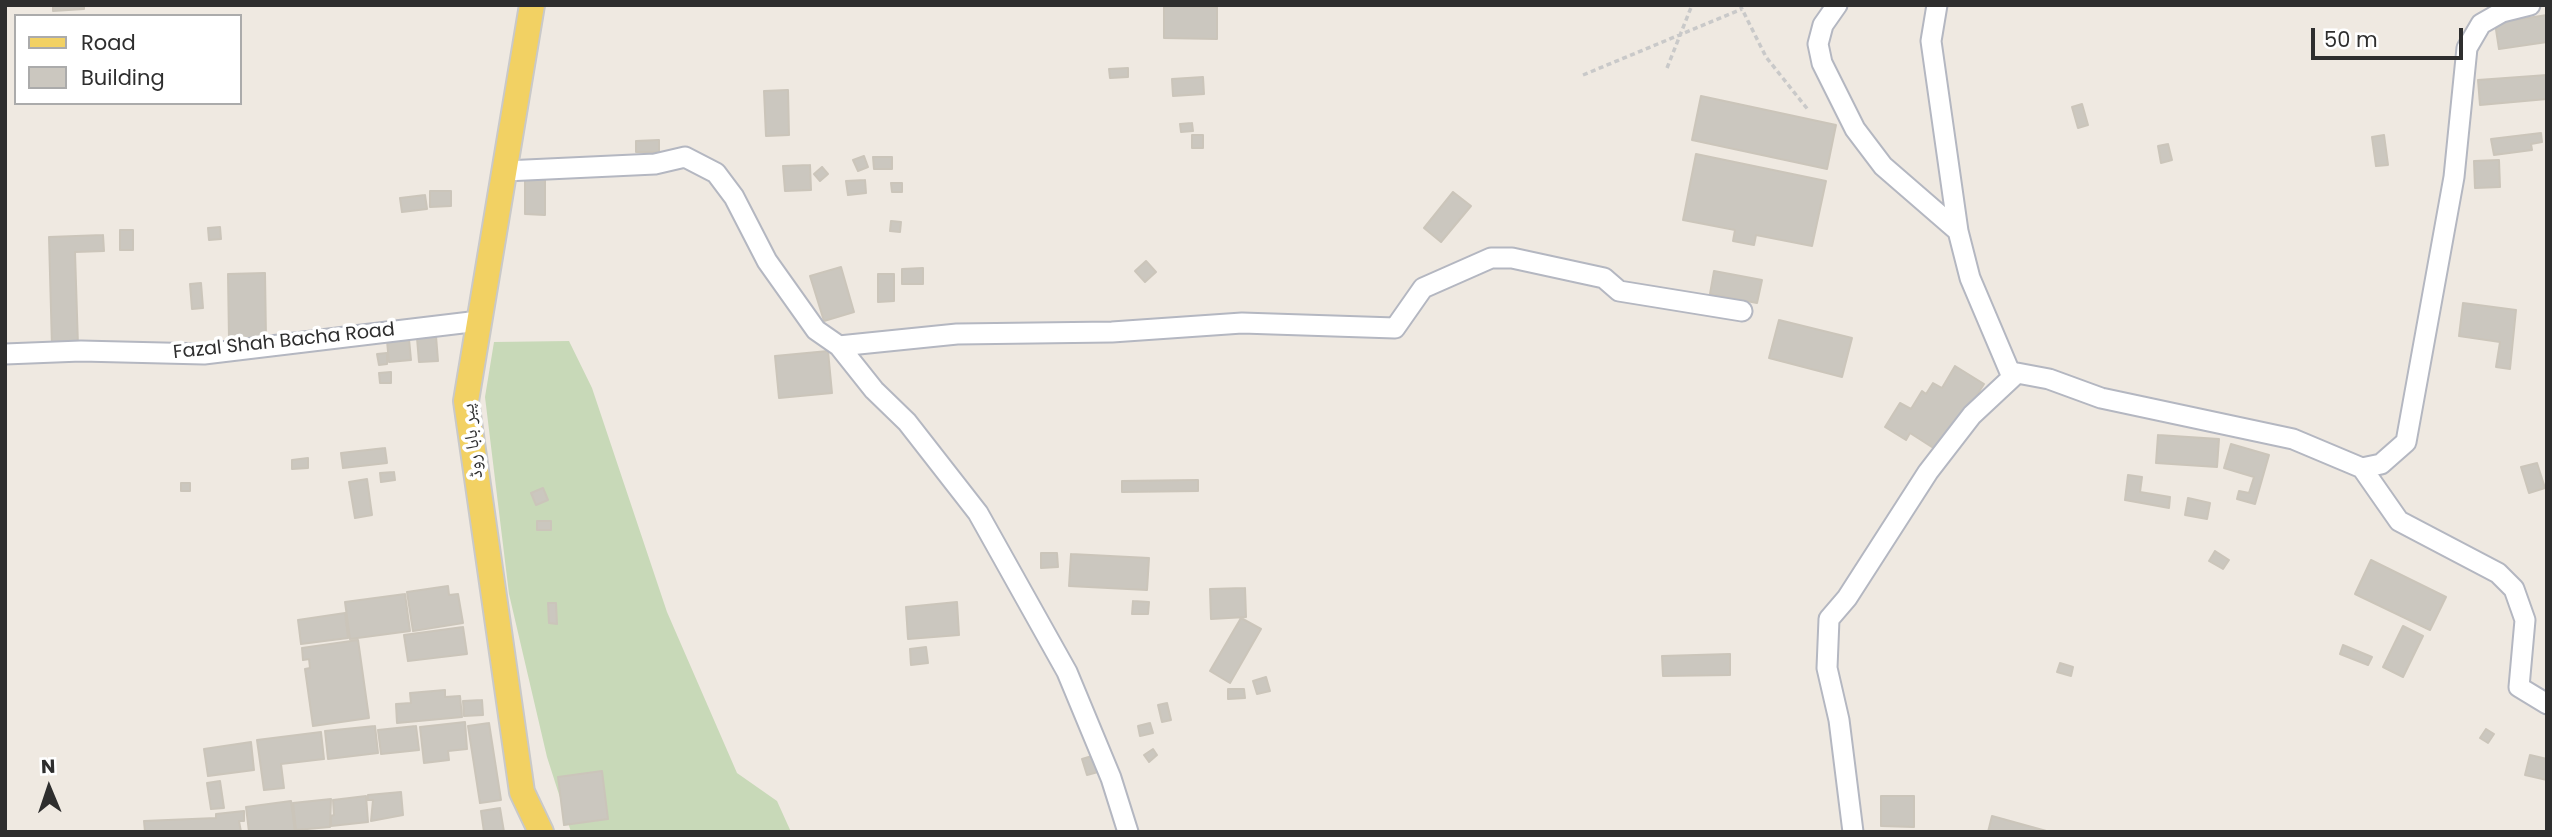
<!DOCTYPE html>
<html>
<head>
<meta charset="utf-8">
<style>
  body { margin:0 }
  #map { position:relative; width:2552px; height:837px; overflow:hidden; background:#efe9e1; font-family:Poppins,sans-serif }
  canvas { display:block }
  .frame { position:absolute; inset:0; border:7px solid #2e2e2e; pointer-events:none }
  .legend { position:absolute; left:14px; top:14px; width:228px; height:91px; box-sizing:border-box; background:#fff; border:2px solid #ababab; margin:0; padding:9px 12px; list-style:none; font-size:21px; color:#2e2e2e }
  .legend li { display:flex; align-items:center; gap:14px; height:35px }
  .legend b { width:35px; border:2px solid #ababab }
  .north { position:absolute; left:14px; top:753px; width:70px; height:70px; -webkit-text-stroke:5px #fff; paint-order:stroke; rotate:358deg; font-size:19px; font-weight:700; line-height:28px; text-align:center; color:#2e2e2e }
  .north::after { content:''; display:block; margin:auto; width:24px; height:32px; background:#2e2e2e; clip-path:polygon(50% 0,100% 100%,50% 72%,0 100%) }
  .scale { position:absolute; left:2311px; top:28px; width:152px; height:32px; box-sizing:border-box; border:4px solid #2e2e2e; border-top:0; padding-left:9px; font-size:21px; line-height:24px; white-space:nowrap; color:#2e2e2e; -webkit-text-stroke:5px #fff; paint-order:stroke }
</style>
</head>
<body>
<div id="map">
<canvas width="2552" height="837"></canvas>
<div class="frame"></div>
<ul class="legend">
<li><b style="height:9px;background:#f2d163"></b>Road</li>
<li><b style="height:19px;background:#cbc7bf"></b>Building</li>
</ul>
<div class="north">N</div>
<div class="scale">50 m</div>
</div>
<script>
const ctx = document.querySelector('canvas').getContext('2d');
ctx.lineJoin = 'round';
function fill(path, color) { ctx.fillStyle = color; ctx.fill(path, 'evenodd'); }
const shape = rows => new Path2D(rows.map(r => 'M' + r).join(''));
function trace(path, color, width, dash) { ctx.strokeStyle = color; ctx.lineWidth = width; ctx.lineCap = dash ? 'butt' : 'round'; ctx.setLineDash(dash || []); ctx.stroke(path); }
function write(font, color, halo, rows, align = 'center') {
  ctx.font = font + ' Poppins,"Noto Naskh Arabic",sans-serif'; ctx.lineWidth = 7; ctx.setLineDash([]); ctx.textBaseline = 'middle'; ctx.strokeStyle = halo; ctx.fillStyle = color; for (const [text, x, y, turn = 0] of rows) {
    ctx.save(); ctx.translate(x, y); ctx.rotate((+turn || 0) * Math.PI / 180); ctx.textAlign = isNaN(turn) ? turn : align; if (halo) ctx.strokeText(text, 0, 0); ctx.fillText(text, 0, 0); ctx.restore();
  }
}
const cemetery = shape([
  [569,341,592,388,667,612,737,773,777,801,791,832,571,832,547,757,509,594,485,397,494,342]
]);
const building = shape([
  [53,5,84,5,84,9,53,11,53,5],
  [1164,6,1217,7,1217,39,1164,38,1164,6],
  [2547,15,2547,42,2499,49,2495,23,2547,15],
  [1128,68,1128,77,1110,78,1109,69,1128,68],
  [2547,75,2547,99,2480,105,2478,80,2547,75],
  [1203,77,1204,94,1173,96,1172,79,1203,77],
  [788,90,789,135,766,136,764,91,788,90],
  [1701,96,1836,125,1827,169,1692,140,1701,96],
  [2082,104,2088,125,2078,128,2072,107,2082,104],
  [1192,123,1193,131,1181,132,1180,124,1192,123],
  [2541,133,2542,142,2531,144,2532,150,2494,155,2491,139,2541,133],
  [1192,135,1203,135,1203,148,1192,148,1192,135],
  [2384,135,2388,165,2376,166,2372,137,2384,135],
  [659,140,659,152,636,152,636,141,659,140],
  [2168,144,2172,160,2161,163,2158,146,2168,144],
  [1696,154,1826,181,1812,246,1756,235,1754,245,1733,241,1735,230,1683,220,1696,154],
  [864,156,868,167,858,171,853,160,864,156],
  [873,157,892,157,892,169,874,169,873,157],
  [2499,160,2500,187,2475,188,2474,161,2499,160],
  [810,165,811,190,785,191,783,166,810,165],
  [822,167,828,174,820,181,814,174,822,167],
  [525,173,545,173,545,215,525,214,525,173],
  [865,180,866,193,848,195,846,181,865,180],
  [891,183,902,183,902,192,892,192,891,183],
  [430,191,451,191,451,206,430,207,430,191],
  [1453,192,1471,206,1441,242,1424,228,1453,192],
  [425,195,427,209,402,212,400,198,425,195],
  [891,221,901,222,900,232,890,231,891,221],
  [220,227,221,239,209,240,208,228,220,227],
  [120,230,133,230,133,250,120,250,120,230],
  [103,235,104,251,75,252,78,346,52,347,49,237,103,235],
  [1146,261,1156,272,1145,282,1135,271,1146,261],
  [841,267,854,312,824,321,810,276,841,267],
  [923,268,923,284,902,284,902,269,923,268],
  [1714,271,1762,280,1757,303,1710,294,1714,271],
  [265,273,266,339,229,339,228,274,265,273],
  [878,274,894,274,894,301,878,302,878,274],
  [201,283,203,308,192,309,190,284,201,283],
  [2463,303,2516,310,2510,369,2496,367,2500,342,2459,336,2463,303],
  [1779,320,1852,338,1842,377,1769,358,1779,320],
  [436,336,438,361,419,362,417,338,436,336],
  [409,339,411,360,389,362,387,341,409,339],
  [828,351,832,393,779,398,775,356,828,351],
  [387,353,387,364,379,365,377,354,387,353],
  [1955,366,1984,384,1947,442,1935,449,1910,433,1906,440,1885,427,1900,403,1911,409,1922,391,1926,394,1933,383,1942,388,1955,366],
  [391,372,391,383,380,383,379,373,391,372],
  [2158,435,2219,439,2217,467,2156,463,2158,435],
  [2231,444,2269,455,2255,504,2237,499,2239,491,2249,493,2254,477,2224,468,2231,444],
  [385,448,387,463,343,468,341,453,385,448],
  [308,458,308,468,292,469,292,460,308,458],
  [2537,463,2545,488,2529,493,2521,467,2537,463],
  [394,472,395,480,381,482,380,473,394,472],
  [2128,475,2142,477,2140,492,2170,497,2169,508,2125,500,2128,475],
  [367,479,372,515,355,518,349,482,367,479],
  [1198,480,1198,491,1122,492,1122,481,1198,480],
  [181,483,190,483,190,491,181,491,181,483],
  [543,488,548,500,536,505,531,493,543,488],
  [2188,498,2210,503,2207,519,2185,515,2188,498],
  [537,521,551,521,551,530,537,530,537,521],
  [2215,551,2229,560,2223,569,2209,561,2215,551],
  [1041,553,1057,553,1058,567,1041,568,1041,553],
  [1071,554,1149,558,1147,590,1069,586,1071,554],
  [2371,560,2446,597,2430,630,2355,594,2371,560],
  [448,586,449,595,458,594,463,623,413,631,407,592,448,586],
  [1245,588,1246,617,1211,619,1210,589,1245,588],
  [405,594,410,631,350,639,345,602,405,594],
  [1133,601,1149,602,1148,614,1132,614,1133,601],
  [957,602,959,635,908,639,906,607,957,602],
  [548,603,556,603,557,624,549,623,548,603],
  [345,613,348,638,301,644,298,620,345,613],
  [1241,618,1261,629,1230,683,1210,671,1241,618],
  [2403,626,2423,636,2403,677,2383,667,2403,626],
  [463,627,467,654,408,661,404,635,463,627],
  [358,640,369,718,313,726,305,669,310,668,309,659,303,660,302,648,358,640],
  [2343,645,2372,657,2368,665,2340,654,2343,645],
  [926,647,928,663,911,665,910,649,926,647],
  [1730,654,1730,675,1663,676,1662,656,1730,654],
  [2060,663,2073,667,2071,676,2057,672,2060,663],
  [1266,677,1270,691,1257,694,1253,681,1266,677],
  [1228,689,1244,689,1245,698,1228,699,1228,689],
  [445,690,445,697,460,696,462,717,397,723,396,704,411,703,410,693,445,690],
  [482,700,483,715,464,716,463,701,482,700],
  [1167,703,1171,720,1162,722,1158,705,1167,703],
  [465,722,467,749,448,751,449,760,424,763,420,727,465,722],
  [489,723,501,800,480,803,468,726,489,723],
  [1150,723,1153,733,1140,736,1138,726,1150,723],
  [375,726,378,753,328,759,325,731,375,726],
  [416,726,419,750,381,754,378,730,416,726],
  [2486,729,2494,734,2488,743,2480,738,2486,729],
  [321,732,324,759,281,764,284,788,264,790,257,740,321,732],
  [251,742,254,770,208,776,204,749,251,742],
  [1153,749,1157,755,1149,762,1144,755,1153,749],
  [2530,755,2547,759,2547,780,2525,775,2530,755],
  [1092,756,1098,772,1087,775,1082,759,1092,756],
  [602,771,608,819,564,825,558,777,602,771],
  [220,781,224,808,211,809,207,783,220,781],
  [401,792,403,815,371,821,373,800,368,800,368,795,401,792],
  [366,796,368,822,331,826,331,816,334,815,333,800,366,796],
  [1881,796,1914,796,1914,827,1881,826,1881,796],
  [331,799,330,827,296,830,293,803,331,799],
  [291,801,295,832,249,832,246,807,291,801],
  [500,808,504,832,484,832,481,811,500,808],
  [244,811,244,821,239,821,241,832,145,832,144,821,216,818,216,814,244,811],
  [1992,816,2050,832,1988,832,1992,816]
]);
const path = shape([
  [1740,5,1766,57,1809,111],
  [1667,68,1692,5],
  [1583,75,1742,9]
]);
const minor = shape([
  [1837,5,1823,25,1818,44,1822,63,1855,129,1883,166,1958,231,1970,278,2012,377],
  [1937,5,1931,41,1958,231],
  [505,171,655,164,685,157,716,173,734,197,767,261,816,330,839,346,874,390,907,422,978,513,1067,672,1111,778,1128,832],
  [839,346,957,334,1112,332,1242,323,1395,328,1423,288,1491,258,1512,258,1604,278,1619,291,1742,311],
  [5,354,81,351,204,354,479,321],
  [2362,468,2399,521,2498,573,2514,589,2525,620,2519,687,2547,704],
  [1853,832,1839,720,1827,668,1829,619,1847,598,1928,472,1972,415,2017,373,2049,379,2101,398,2293,439,2362,468,2381,464,2406,442,2454,177,2467,48,2481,24,2502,12,2530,5]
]);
const major = shape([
  [532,5,466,401,522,792,541,832]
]);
const streetNames = [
  ["Fazal Shah Bacha Road",284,342,-6],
  ["پیر بابا روڈ",473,441,-97]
];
fill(cemetery, '#c8d9b8');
fill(building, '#cbc7bf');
trace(building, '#cbc5ba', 2);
trace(minor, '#b4b7c1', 23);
trace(major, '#c9c9c9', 28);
trace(path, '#c9c9c9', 3.5, [5, 3.5]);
trace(minor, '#fff', 19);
trace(major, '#f2d163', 24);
write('19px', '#2e2e2e', '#fff', streetNames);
</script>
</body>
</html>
